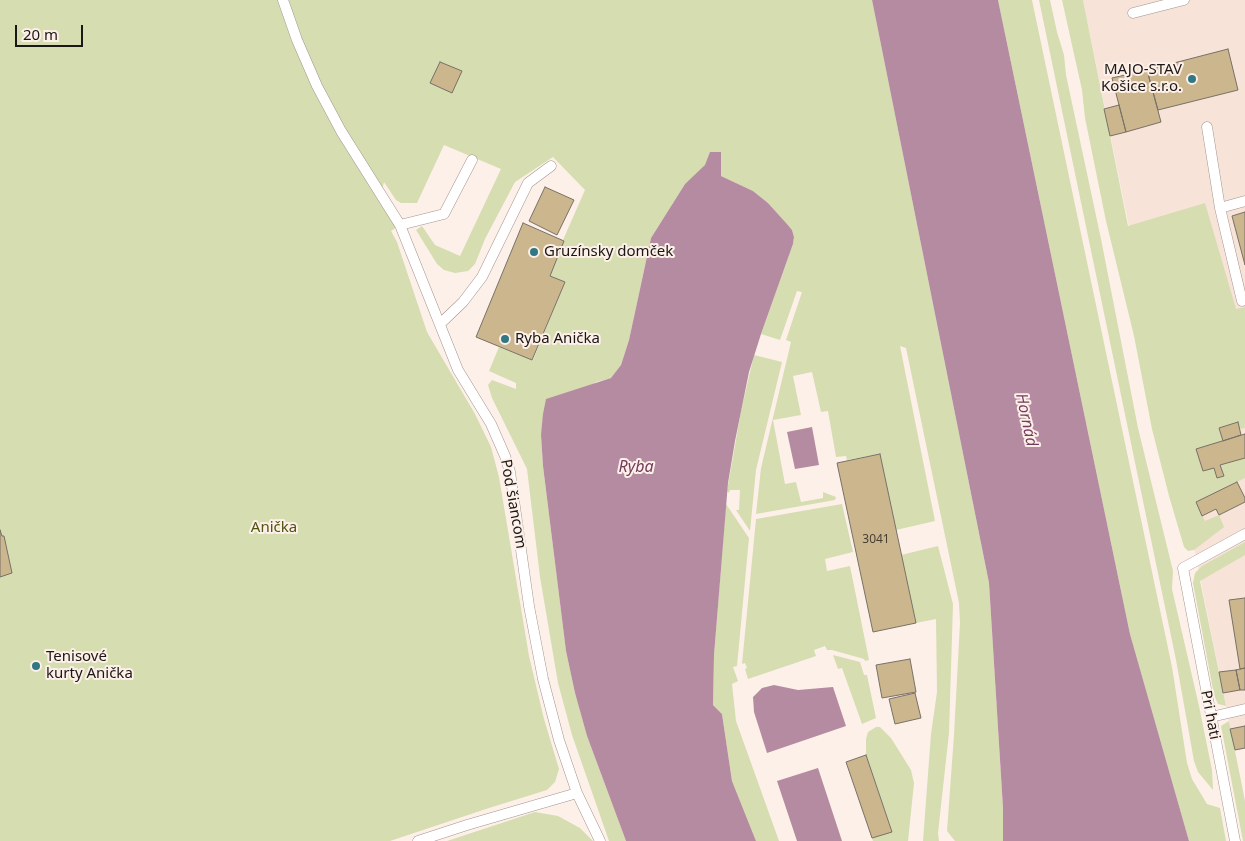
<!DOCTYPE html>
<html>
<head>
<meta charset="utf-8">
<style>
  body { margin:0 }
  #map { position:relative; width:1245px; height:841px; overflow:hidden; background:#fdf0e9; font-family:"Noto Sans",sans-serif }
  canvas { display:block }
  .scale { position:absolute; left:15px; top:25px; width:68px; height:22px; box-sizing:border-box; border:2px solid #1b1714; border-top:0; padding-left:6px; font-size:15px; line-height:18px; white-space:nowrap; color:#1b1714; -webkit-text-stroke:4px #fdf0e9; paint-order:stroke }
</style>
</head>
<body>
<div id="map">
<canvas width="1245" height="841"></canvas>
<div class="scale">20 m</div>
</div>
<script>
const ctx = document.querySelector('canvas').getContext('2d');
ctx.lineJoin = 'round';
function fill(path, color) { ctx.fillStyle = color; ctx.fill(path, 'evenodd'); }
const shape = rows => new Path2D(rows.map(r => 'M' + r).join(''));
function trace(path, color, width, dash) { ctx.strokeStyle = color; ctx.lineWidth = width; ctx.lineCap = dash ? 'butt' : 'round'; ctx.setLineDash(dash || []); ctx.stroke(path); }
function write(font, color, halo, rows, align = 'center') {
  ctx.font = font + ' "Noto Sans",sans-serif'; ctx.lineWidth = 4; ctx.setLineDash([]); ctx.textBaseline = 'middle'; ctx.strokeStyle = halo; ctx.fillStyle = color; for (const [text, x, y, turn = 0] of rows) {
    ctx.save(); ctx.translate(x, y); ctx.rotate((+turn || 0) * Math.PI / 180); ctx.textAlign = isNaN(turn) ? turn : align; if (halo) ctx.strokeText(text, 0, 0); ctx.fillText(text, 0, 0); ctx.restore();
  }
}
const built = shape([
  [1083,0,1245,0,1245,748,1235,750]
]);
const green = shape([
  [0,0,872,0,989,583,1003,808,1003,841,955,841,947,831,954,735,960,623,959,603,906,348,900,346,935,521,896,530,880,454,847,460,846,456,836,457,828,411,821,412,812,372,793,376,801,415,773,420,785,484,796,482,801,502,823,498,823,492,836,497,835,500,756,514,761,468,791,342,786,340,802,292,797,291,780,340,761,334,793,244,794,237,792,230,787,224,768,203,753,191,721,176,721,153,685,184,651,238,629,340,621,365,612,378,596,382,541,435,543,466,566,651,575,693,587,736,626,841,609,841,572,735,558,683,540,577,527,469,492,398,488,385,492,380,516,389,516,383,489,371,499,347,533,360,565,282,550,276,564,241,563,240,585,190,553,157,515,182,485,239,475,264,468,271,455,273,444,270,437,264,416,230,422,226,435,245,460,256,501,169,444,145,417,203,401,203,396,200,384,182,381,194,400,225,391,231,397,242,427,332,475,414,491,447,499,477,529,656,544,719,559,769,555,782,547,790,489,808,390,841,0,841],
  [998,0,1032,0,1172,667,1187,763,1192,779,1207,804,1220,808,1226,841,1189,841,1130,634],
  [1039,0,1050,0,1057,32,1064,55,1066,75,1101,239,1138,428,1173,571,1172,589,1199,706,1212,770,1213,790,1198,772,1194,761,1176,660],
  [1062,0,1083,0,1128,226,1205,203,1236,309,1245,307,1245,428,1239,429,1237,422,1219,428,1223,441,1196,449,1203,471,1214,468,1223,476,1220,465,1245,458,1245,478,1196,502,1205,521,1219,515,1224,527,1194,550,1188,551,1184,547,1169,496,1152,429,1134,336,1106,221,1085,118,1082,90],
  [754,355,782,362,756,470,750,531,736,510,739,510,740,490,730,490,729,493,727,491,741,411],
  [726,504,749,538,737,666,733,667,738,681,732,684,736,721,779,841,756,841,732,781,722,714,713,705,714,655],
  [842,504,853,552,825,559,827,571,850,566,869,660,865,661,864,659,832,650,827,650,825,646,814,650,816,656,748,679,745,669,747,668,745,663,742,664,756,519],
  [1245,542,1245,555,1200,581,1226,706,1218,704,1214,695,1193,583,1195,573,1202,566],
  [938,546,953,604,949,733,938,833,939,841,923,841,931,734,937,692,936,619,916,623,901,555],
  [833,655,860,662,864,675,867,675,876,718,862,724,842,668,838,669],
  [1229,721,1245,801,1245,841,1243,841,1221,726],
  [876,727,880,727,891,738,911,770,914,783,908,841,873,841,872,838,892,831,866,755,866,739,868,732],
  [535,812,558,816,580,828,593,841,447,841]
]);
const water = shape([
  [872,0,998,0,1130,634,1189,841,1003,841,1003,808,989,583],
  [710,152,721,152,721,176,753,191,768,203,787,224,792,230,794,237,793,244,761,334,749,372,735,441,728,483,714,655,713,705,722,714,732,781,756,841,626,841,587,736,575,693,566,651,543,466,541,435,543,414,546,399,611,378,621,365,629,340,651,238,685,184,705,165],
  [812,427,819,465,795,469,787,432],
  [774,685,798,690,833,687,846,726,767,753,754,712,753,697,762,688],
  [818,768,842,841,797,841,777,781]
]);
const building = shape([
  [1228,49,1238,90,1158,110,1147,70,1228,49],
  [440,62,462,71,452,93,430,83,440,62],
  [1147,70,1161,122,1126,132,1112,78,1147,70],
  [1119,105,1126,132,1110,136,1104,109,1119,105],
  [545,187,574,200,557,235,529,221,545,187],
  [1245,212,1245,265,1232,216,1245,212],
  [523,223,564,241,550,276,565,282,532,360,476,337,523,223],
  [1238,422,1241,435,1223,441,1219,428,1238,422],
  [1245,434,1245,458,1220,465,1224,476,1217,478,1214,468,1203,471,1196,449,1245,434],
  [880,454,916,623,873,632,837,463,880,454],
  [1237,482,1245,498,1245,502,1219,515,1216,509,1202,516,1196,502,1237,482],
  [0,530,2,536,4,536,12,573,0,577,0,530],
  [1245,598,1245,668,1240,669,1229,600,1245,598],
  [910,659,916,692,882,698,876,665,910,659],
  [1245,668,1245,690,1240,690,1236,670,1245,668],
  [1236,670,1240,690,1223,693,1219,672,1236,670],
  [915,693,921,718,895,724,889,699,915,693],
  [1245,726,1245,748,1235,750,1230,729,1245,726],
  [866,755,892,832,872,838,846,762,866,755]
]);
const lane = shape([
  [283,0,297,40,317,86,341,131,400,225,458,370,491,424,505,456,510,472,529,606,543,679,559,740,577,793,600,841],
  [1133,13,1184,0],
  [1207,127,1220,208,1245,201],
  [1220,208,1242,301],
  [400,225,444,214,472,160],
  [440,324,463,302,482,277,528,183,551,166],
  [1211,717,1245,709],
  [418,841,467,825,577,793],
  [1235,841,1183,568,1245,534]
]);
const markers = [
  [1192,79,5,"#317784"],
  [534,252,5,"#317784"],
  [505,339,5,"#317784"],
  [36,666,5,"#317784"]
];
const numberNames = [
  ["3041",876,540]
];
const poiNames = [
  ["MAJO-STAV",1182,70,"right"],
  ["Košice s.r.o.",1182,87,"right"],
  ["Gruzínsky domček",544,252],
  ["Ryba Anička",515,339],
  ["Tenisové",46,657],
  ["kurty Anička",46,674]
];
const streetNames = [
  ["Pod šiancom",513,504,80],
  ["Pri hati",1210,715,79]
];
const parkNames = [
  ["Anička",274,528]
];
const waterNames = [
  ["Hornád",1026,420,78],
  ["Ryba",636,467]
];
fill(built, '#f8e3d8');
fill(green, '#d6ddb1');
fill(water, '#b58ba2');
fill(building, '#ccb68e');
trace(building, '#777167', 1);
trace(lane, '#a1958f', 11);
trace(lane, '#fff', 10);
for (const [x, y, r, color] of markers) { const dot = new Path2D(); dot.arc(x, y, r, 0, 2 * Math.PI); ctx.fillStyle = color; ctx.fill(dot); trace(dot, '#fdf0e9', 2); }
write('12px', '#473f32', null, numberNames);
write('15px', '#1b1714', '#fdf0e9', poiNames, 'left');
write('15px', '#1b1714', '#fdf0e9', streetNames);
write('15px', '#4e540d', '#fdf0e9', parkNames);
write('italic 16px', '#733b5d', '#fdf0e9', waterNames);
</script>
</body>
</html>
